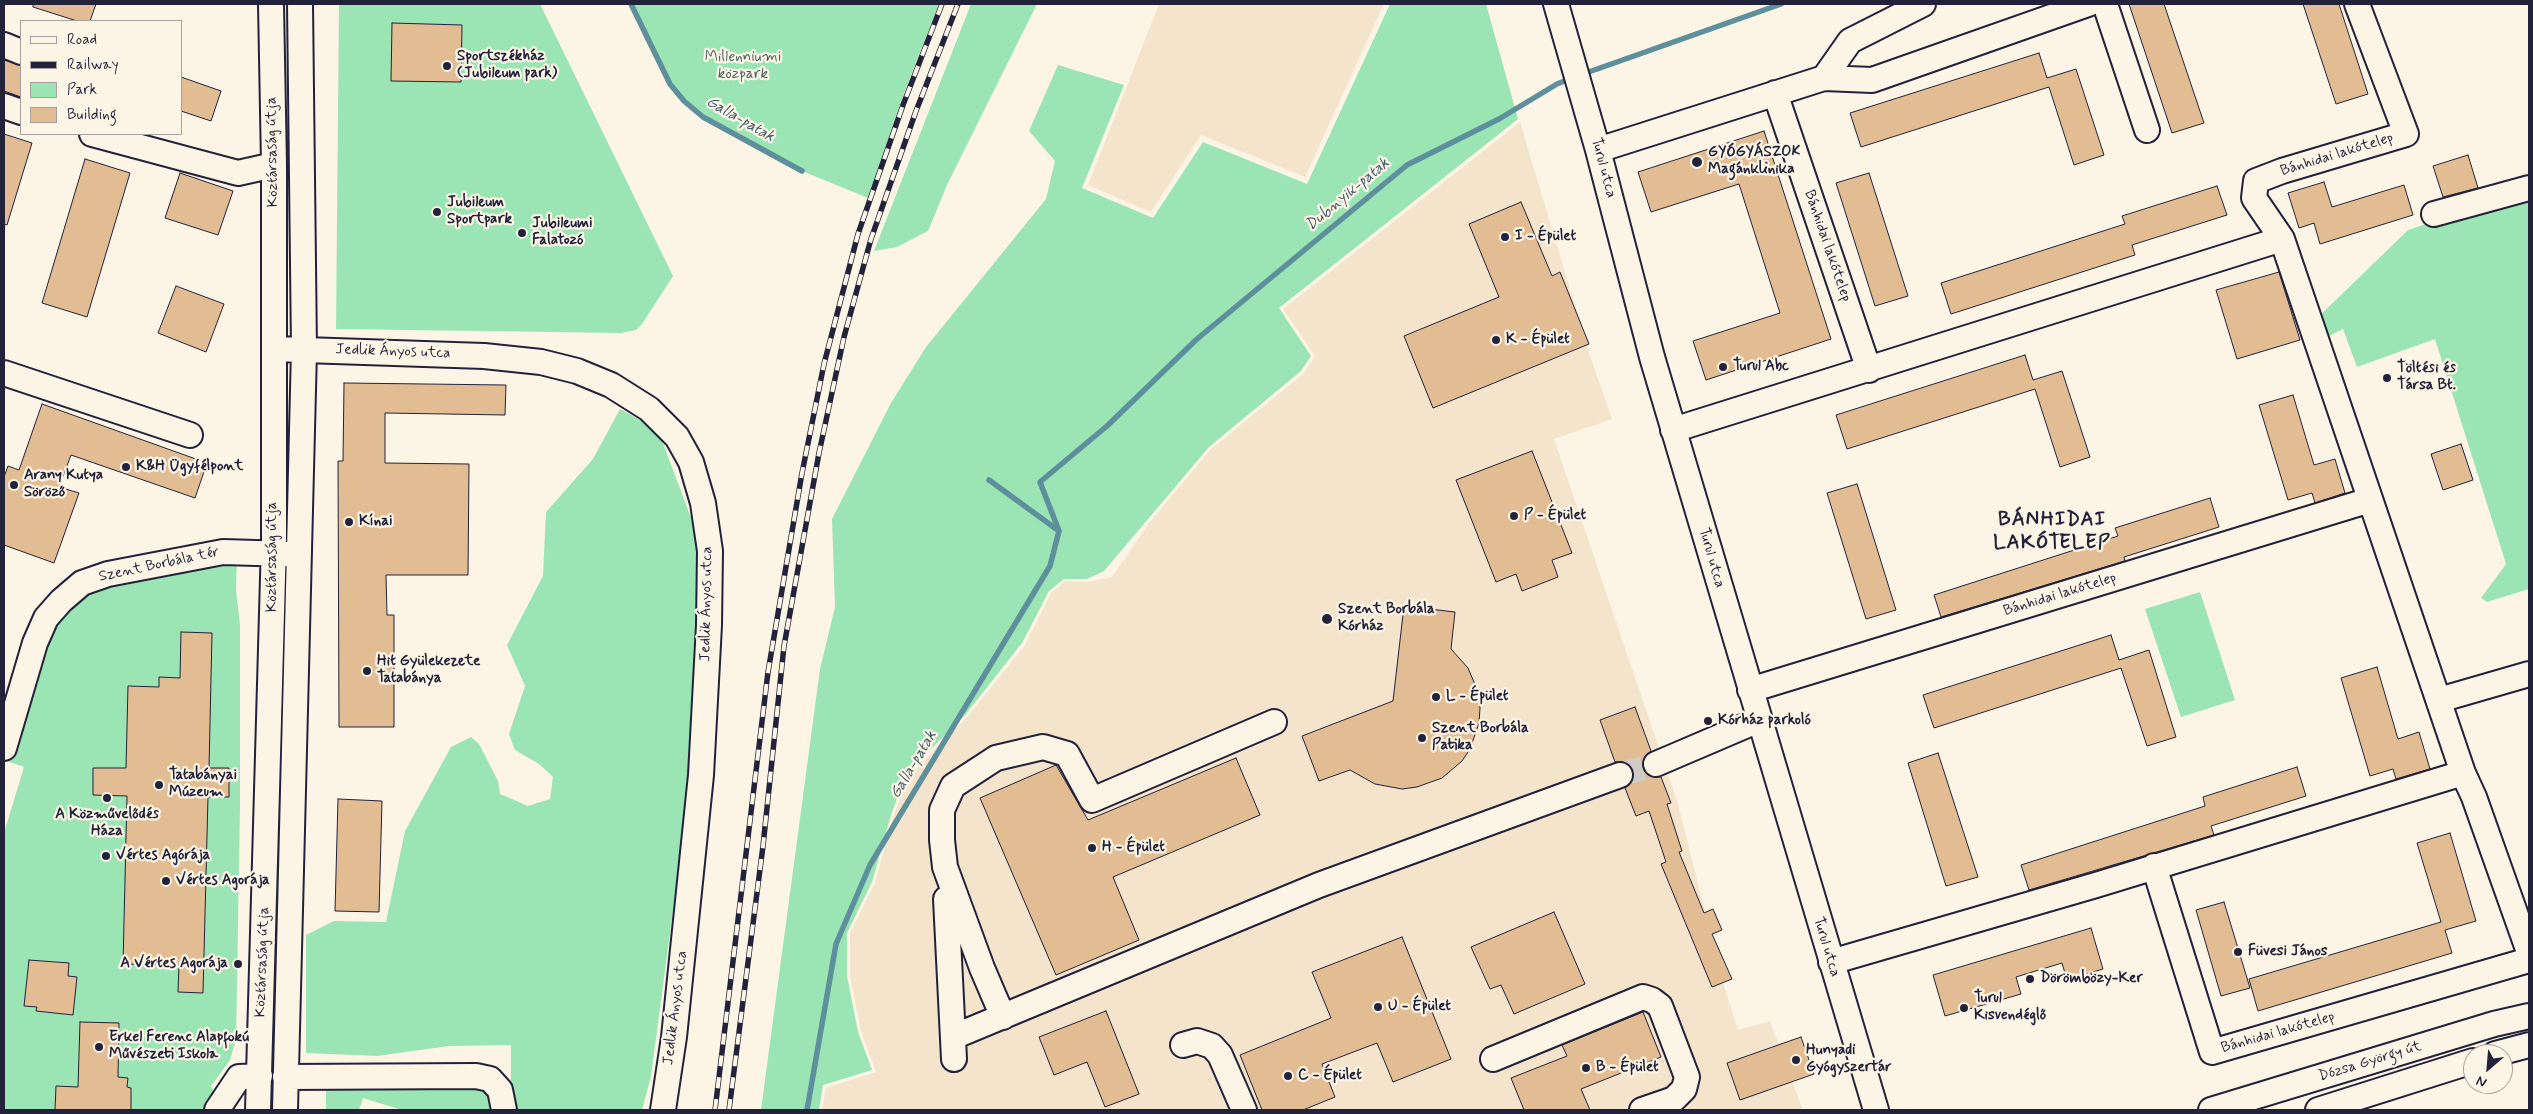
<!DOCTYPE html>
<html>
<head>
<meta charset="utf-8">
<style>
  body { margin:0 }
  #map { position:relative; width:2533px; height:1114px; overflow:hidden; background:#fcf5e5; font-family:Mynerve,sans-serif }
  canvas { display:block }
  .frame { position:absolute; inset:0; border:5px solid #22223b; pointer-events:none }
  .legend { position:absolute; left:20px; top:20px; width:162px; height:115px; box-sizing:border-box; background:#fcf5e5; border:1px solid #a5a1a1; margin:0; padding:6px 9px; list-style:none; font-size:15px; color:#22223b }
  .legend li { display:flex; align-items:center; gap:10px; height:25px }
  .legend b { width:25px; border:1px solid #a5a1a1 }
  .north { position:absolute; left:2463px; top:1044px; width:50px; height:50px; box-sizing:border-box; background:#fcf5e5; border:1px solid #a5a1a1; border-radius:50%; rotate:207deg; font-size:14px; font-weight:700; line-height:20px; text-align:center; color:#22223b }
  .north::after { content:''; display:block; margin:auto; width:18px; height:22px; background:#22223b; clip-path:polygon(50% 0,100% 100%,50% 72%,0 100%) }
</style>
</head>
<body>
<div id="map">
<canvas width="2533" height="1114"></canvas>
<div class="frame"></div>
<ul class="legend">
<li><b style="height:6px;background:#fcf5e5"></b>Road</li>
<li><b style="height:6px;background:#22223b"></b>Railway</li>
<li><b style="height:14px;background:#9be4b4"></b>Park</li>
<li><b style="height:14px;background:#e2bc93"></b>Building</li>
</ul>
<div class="north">N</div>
</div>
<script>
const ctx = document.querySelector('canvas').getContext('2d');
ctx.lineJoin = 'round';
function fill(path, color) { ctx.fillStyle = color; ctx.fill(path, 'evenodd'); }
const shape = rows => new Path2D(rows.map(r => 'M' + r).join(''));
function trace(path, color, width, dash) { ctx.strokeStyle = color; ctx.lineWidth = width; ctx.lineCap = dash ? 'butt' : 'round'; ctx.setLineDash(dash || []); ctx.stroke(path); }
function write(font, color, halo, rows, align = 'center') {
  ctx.font = font + ' Mynerve,sans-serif'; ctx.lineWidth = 4.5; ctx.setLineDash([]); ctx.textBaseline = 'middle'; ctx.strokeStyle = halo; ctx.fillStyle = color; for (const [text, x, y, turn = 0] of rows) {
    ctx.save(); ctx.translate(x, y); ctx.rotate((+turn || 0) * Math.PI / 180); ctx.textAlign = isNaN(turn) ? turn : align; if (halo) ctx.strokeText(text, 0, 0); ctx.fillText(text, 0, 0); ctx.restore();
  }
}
const built = shape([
  [1159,4,1384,4,1305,177,1201,135,1151,212,1088,185],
  [1520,122,1590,356,1612,419,1554,439,1677,801,1724,986,1738,1030,1770,1021,1803,1110,822,1110,826,1088,876,1072,861,1031,850,976,850,933,875,883,893,817,909,776,968,716,1025,645,1051,593,1065,581,1087,582,1112,577,1149,523,1211,449,1304,373,1315,356,1283,309]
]);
const green = shape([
  [339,4,540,4,673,276,642,324,636,330,621,333,336,329],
  [631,4,939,4,901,101,868,198,802,171,694,109,670,84],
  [971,4,1037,4,947,185,928,231,897,247,874,251],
  [1390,4,1486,4,1518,119,1279,308,1311,356,1301,371,1209,447,1104,571,1087,579,1064,579,1049,591,1022,643,966,714,906,774,891,815,872,882,847,933,847,976,858,1032,872,1070,823,1085,819,1110,761,1110,820,669,835,607,832,519,891,403,926,347,1046,199,1055,161,1029,131,1058,65,1124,85,1082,188,1153,218,1203,142,1307,184],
  [2529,189,2529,589,2487,602,2481,598,2506,564,2435,339,2357,367,2343,329,2305,348,2307,328,2408,230],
  [620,409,658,430,696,531,699,631,687,805,651,1076,642,1110,511,1110,511,1045,449,1046,377,1056,306,1053,306,935,334,921,386,922,405,831,451,747,471,737,479,744,498,781,500,794,528,806,550,799,553,777,539,764,515,750,509,734,525,686,507,645,543,576,546,512,593,459],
  [237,551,236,590,240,625,240,806,236,1040,230,1060,211,1086,221,1104,217,1110,4,1110,4,833,24,767,4,760,4,748,35,643,82,583],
  [2200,592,2235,700,2181,717,2145,609],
  [472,1082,484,1089,488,1097,490,1110,402,1110,363,1098,359,1110,326,1110,326,1089,330,1083]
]);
const stream = shape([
  [631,4,670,84,684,101,703,117,802,171],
  [1583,74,1781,4],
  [1059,531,1040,482,1107,426,1197,339,1407,165,1499,119,1557,84,1572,78],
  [807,1110,836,944,870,865,1050,566,1059,531,989,480]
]);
const building = shape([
  [33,4,96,4,90,21,77,21,33,7,33,4],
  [2129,4,2164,4,2204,123,2172,133,2129,4],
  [2303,4,2339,4,2368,94,2336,104,2303,4],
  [392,23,462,25,461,82,391,81,392,23],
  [2039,53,2047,78,2076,69,2104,155,2074,165,2049,87,1861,147,1850,113,2039,53],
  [4,60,21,65,21,97,4,91,4,60],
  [181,77,221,91,211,121,181,111,181,77],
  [1764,131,1831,339,1706,380,1693,341,1780,313,1739,184,1651,212,1638,172,1764,131],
  [4,134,32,143,7,225,4,224,4,134],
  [2468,155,2478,188,2443,197,2433,166,2468,155],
  [85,159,130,173,87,317,42,303,85,159],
  [180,173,233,191,218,235,165,218,180,173],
  [1869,173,1908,296,1875,306,1836,183,1869,173],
  [2324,182,2332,207,2404,185,2413,215,2320,244,2314,223,2299,228,2288,193,2324,182],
  [2217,186,2227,215,2132,245,2135,255,1951,314,1941,283,2125,224,2122,216,2217,186],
  [1521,202,1552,276,1560,272,1589,344,1433,408,1404,336,1499,297,1469,224,1521,202],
  [2279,272,2300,340,2237,359,2216,290,2279,272],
  [176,286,224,304,206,352,158,333,176,286],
  [2025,355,2033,380,2062,371,2090,457,2060,467,2035,389,1847,449,1836,415,2025,355],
  [344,383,506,385,505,415,385,413,385,463,469,464,468,575,386,575,387,615,394,615,394,727,339,727,338,461,343,461,344,383],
  [2293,395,2314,465,2335,459,2345,493,2315,503,2312,493,2288,500,2259,405,2293,395],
  [42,404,207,463,195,498,71,455,59,487,79,493,54,563,4,545,4,477,8,466,19,470,42,404],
  [2461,444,2473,480,2443,490,2431,454,2461,444],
  [1532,451,1572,553,1552,560,1558,577,1522,591,1516,574,1496,582,1456,480,1532,451],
  [1857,484,1896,610,1866,619,1827,493,1857,484],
  [2210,498,2219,527,2124,557,2125,561,1941,617,1934,595,2118,536,2115,528,2210,498],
  [1404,606,1455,612,1451,649,1468,668,1479,694,1480,708,1479,723,1470,749,1462,761,1442,778,1417,787,1402,789,1375,784,1350,770,1319,781,1302,736,1393,701,1404,606],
  [181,632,212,633,209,768,229,768,229,797,208,797,203,993,178,992,179,965,123,964,127,796,93,795,93,768,126,768,128,686,159,687,159,677,180,678,181,632],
  [2111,635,2119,660,2149,650,2176,737,2147,746,2121,668,1934,728,1923,695,2111,635],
  [2377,667,2398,739,2419,732,2430,769,2396,779,2393,769,2370,776,2341,678,2377,667],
  [1635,707,1651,751,1645,756,1643,769,1648,775,1661,777,1671,803,1667,804,1682,851,1679,852,1704,913,1713,909,1722,930,1712,934,1732,979,1712,987,1661,864,1666,862,1649,811,1636,816,1625,788,1633,778,1633,770,1623,762,1615,762,1600,720,1635,707],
  [1938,753,1978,877,1946,886,1908,763,1938,753],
  [1236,758,1260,815,1113,877,1139,940,1056,975,980,798,1056,765,1088,820,1236,758],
  [2297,767,2306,796,2211,826,2214,835,2029,890,2021,865,2205,806,2203,797,2297,767],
  [338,799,382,801,379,912,335,911,338,799],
  [2450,833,2476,921,2445,930,2452,953,2258,1011,2249,979,2441,922,2417,843,2450,833],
  [2224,902,2250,988,2221,996,2196,910,2224,902],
  [1554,912,1585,984,1514,1014,1501,985,1490,989,1471,947,1554,912],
  [2091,928,2103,969,2067,980,2062,963,2016,977,2021,994,1945,1016,1933,975,2091,928],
  [1402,937,1451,1059,1393,1082,1377,1043,1322,1064,1335,1097,1303,1110,1262,1110,1240,1055,1331,1018,1312,972,1402,937],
  [29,960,69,963,68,976,77,977,73,1015,36,1011,37,1007,24,1006,29,960],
  [1106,1011,1139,1094,1105,1107,1087,1062,1054,1075,1039,1037,1106,1011],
  [1643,1012,1661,1057,1581,1089,1590,1110,1524,1110,1511,1078,1567,1056,1562,1045,1643,1012],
  [80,1022,119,1023,118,1077,128,1078,127,1087,131,1088,131,1110,55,1110,56,1086,78,1087,80,1022],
  [1801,1037,1814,1074,1740,1100,1727,1063,1801,1037]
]);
const minorTunnel = shape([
  [1620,775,1656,764]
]);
const minor = shape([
  [1556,4,1598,150,1652,357,1876,1110],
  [2105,4,2147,130],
  [2357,4,2406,134,2282,171,2256,181,2254,198,2282,239,2463,773,2474,797,2529,952],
  [4,45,21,52],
  [1824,78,1850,41,1923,4],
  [1775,93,1869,370],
  [4,106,21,112],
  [92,134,238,173,274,165],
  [1598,150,1824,78,1872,80,2088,4],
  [2434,214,2529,188],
  [274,349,484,356,541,362,577,371,611,385,649,409,677,437,691,462,703,503,710,551,709,625,701,775,674,1037,663,1110],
  [4,373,190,435],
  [1673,430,2282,239],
  [1750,690,2370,500],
  [2439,700,2529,674],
  [4,748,35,643,46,618,61,601,82,583,108,574,223,552,289,554],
  [1656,764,1759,720],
  [2154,866,2212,1052,2529,960],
  [952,897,946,899,954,1059],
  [1831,962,2096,885,2463,773],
  [1003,1017,982,968,945,867,942,840,942,810,953,786,996,758,1043,747,1067,754,1092,800,1274,722],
  [953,1037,1319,885,1620,775],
  [1183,1045,1197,1041,1212,1046,1220,1055,1244,1110],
  [2495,1054,2529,1045],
  [1493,1059,1643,997,1652,1000,1660,1006,1687,1077,1684,1089,1674,1099,1642,1110],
  [285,1077,476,1076,490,1079,500,1090,504,1110],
  [217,1110,239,1077,260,1076],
  [258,1110,274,542,274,165,271,4],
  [285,1110,304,350,300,4],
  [2211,1110,2494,1024,2529,1016],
  [2318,1110,2473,1061]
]);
const rail = shape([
  [715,1110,768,672,802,473,824,364,858,234,903,105,942,4],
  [729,1110,763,846,784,646,819,453,844,337,871,239,916,111,958,4]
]);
const markers = [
  [447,66,5,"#22223b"],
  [1697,162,6,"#22223b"],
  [437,212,5,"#22223b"],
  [522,233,5,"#22223b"],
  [1505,237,5,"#22223b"],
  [1496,340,5,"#22223b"],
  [1723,367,5,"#22223b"],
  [2387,378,5,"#22223b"],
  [126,467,5,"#22223b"],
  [14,485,5,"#22223b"],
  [1514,516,5,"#22223b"],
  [349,522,5,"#22223b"],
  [1327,619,6,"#22223b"],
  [367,671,5,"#22223b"],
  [1436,697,5,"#22223b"],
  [1708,721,5,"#22223b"],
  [1422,738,5,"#22223b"],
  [159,785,5,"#22223b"],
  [107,798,5,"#22223b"],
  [1092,848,5,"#22223b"],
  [106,856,5,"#22223b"],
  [166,881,5,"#22223b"],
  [2238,952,5,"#22223b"],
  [238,964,5,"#22223b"],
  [2030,979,5,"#22223b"],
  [1378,1007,5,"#22223b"],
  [1964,1008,5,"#22223b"],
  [99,1047,5,"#22223b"],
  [1796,1060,5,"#22223b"],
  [1586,1068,5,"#22223b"],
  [1288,1076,5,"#22223b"]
];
const poiNames = [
  ["Sportszékház",457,57],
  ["(Jubileum park)",457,74],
  ["GYÓGYÁSZOK",1708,153],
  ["Magánklinika",1708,170],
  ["Jubileum",447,203],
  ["Sportpark",447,220],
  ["Jubileumi",532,224],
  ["Falatozó",532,241],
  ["I - Épület",1515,237],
  ["K - Épület",1506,340],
  ["Turul Abc",1733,367],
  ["Töltési és",2397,369],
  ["Társa Bt.",2397,386],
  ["K&H Ügyfélpont",136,467],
  ["Arany Kutya",24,476],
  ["Söröző",24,493],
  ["P - Épület",1524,516],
  ["Kínai",359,522],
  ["Szent Borbála",1338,610],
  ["Kórház",1338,627],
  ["Hit Gyülekezete",377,662],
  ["Tatabánya",377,679],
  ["L - Épület",1446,697],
  ["Kórház parkoló",1718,721],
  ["Szent Borbála",1432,729],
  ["Patika",1432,746],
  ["Tatabányai",169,776],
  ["Múzeum",169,793],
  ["A Közművelődés",107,815,"center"],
  ["Háza",107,832,"center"],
  ["H - Épület",1102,848],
  ["Vértes Agórája",116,856],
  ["Vértes Agorája",176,881],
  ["Füvesi János",2248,952],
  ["A Vértes Agorája",228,964,"right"],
  ["Dörömbözy-Ker",2040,979],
  ["Turul",1974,999],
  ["Kisvendéglő",1974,1016],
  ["U - Épület",1388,1007],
  ["Erkel Ferenc Alapfokú",109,1038],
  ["Művészeti Iskola",109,1055],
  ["Hunyadi",1806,1051],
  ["Gyógyszertár",1806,1068],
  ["B - Épület",1596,1068],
  ["C - Épület",1298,1076]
];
const parkNames = [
  ["Millenniumi",743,58],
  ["közpark",743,75]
];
const streetNames = [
  ["Köztársaság útja",273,152,-91],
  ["Bánhidai lakótelep",2337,155,-17],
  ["Turul utca",1603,168,75],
  ["Bánhidai lakótelep",1827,246,71],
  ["Jedlik Ányos utca",393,352,2],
  ["Köztársaság útja",273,557,-90],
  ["Turul utca",1711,558,74],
  ["Szent Borbála tér",159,565,-12],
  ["Bánhidai lakótelep",2060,595,-17],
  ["Jedlik Ányos utca",707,604,-89],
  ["Turul utca",1826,947,73],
  ["Köztársaság útja",263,962,-88],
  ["Jedlik Ányos utca",676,1008,-83],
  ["Bánhidai lakótelep",2278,1033,-16],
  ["Dózsa György út",2370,1062,-17]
];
const waterNames = [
  ["Galla-patak",740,120,30],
  ["Dubnyik-patak",1348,195,-40],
  ["Galla-patak",914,765,-59]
];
const districtNames = [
  ["BÁNHIDAI",2052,521],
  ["LAKÓTELEP",2052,544]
];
fill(built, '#f4e4cc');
fill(green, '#9be4b4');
trace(stream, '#5e8f9d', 5.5);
fill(building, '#e2bc93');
trace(building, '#22223b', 1);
trace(minorTunnel, '#d0cbc3', 24, [24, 12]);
trace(minor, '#22223b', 28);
trace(minor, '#fcf5e5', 24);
trace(rail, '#22223b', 5.5);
trace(rail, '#fcf5e5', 4, [11]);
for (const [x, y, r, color] of markers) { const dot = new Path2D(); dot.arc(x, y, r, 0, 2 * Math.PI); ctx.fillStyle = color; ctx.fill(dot); trace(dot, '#fcf5e5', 2); }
write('bold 15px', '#22223b', '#fcf5e5', poiNames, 'left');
write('15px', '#465c5f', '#fcf5e5', parkNames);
write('15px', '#22223b', '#fcf5e5', streetNames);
write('italic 16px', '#40586c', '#fcf5e5', waterNames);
ctx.letterSpacing = '1px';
write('bold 20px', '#22223b', '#fcf5e5', districtNames);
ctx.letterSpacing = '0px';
</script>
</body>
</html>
